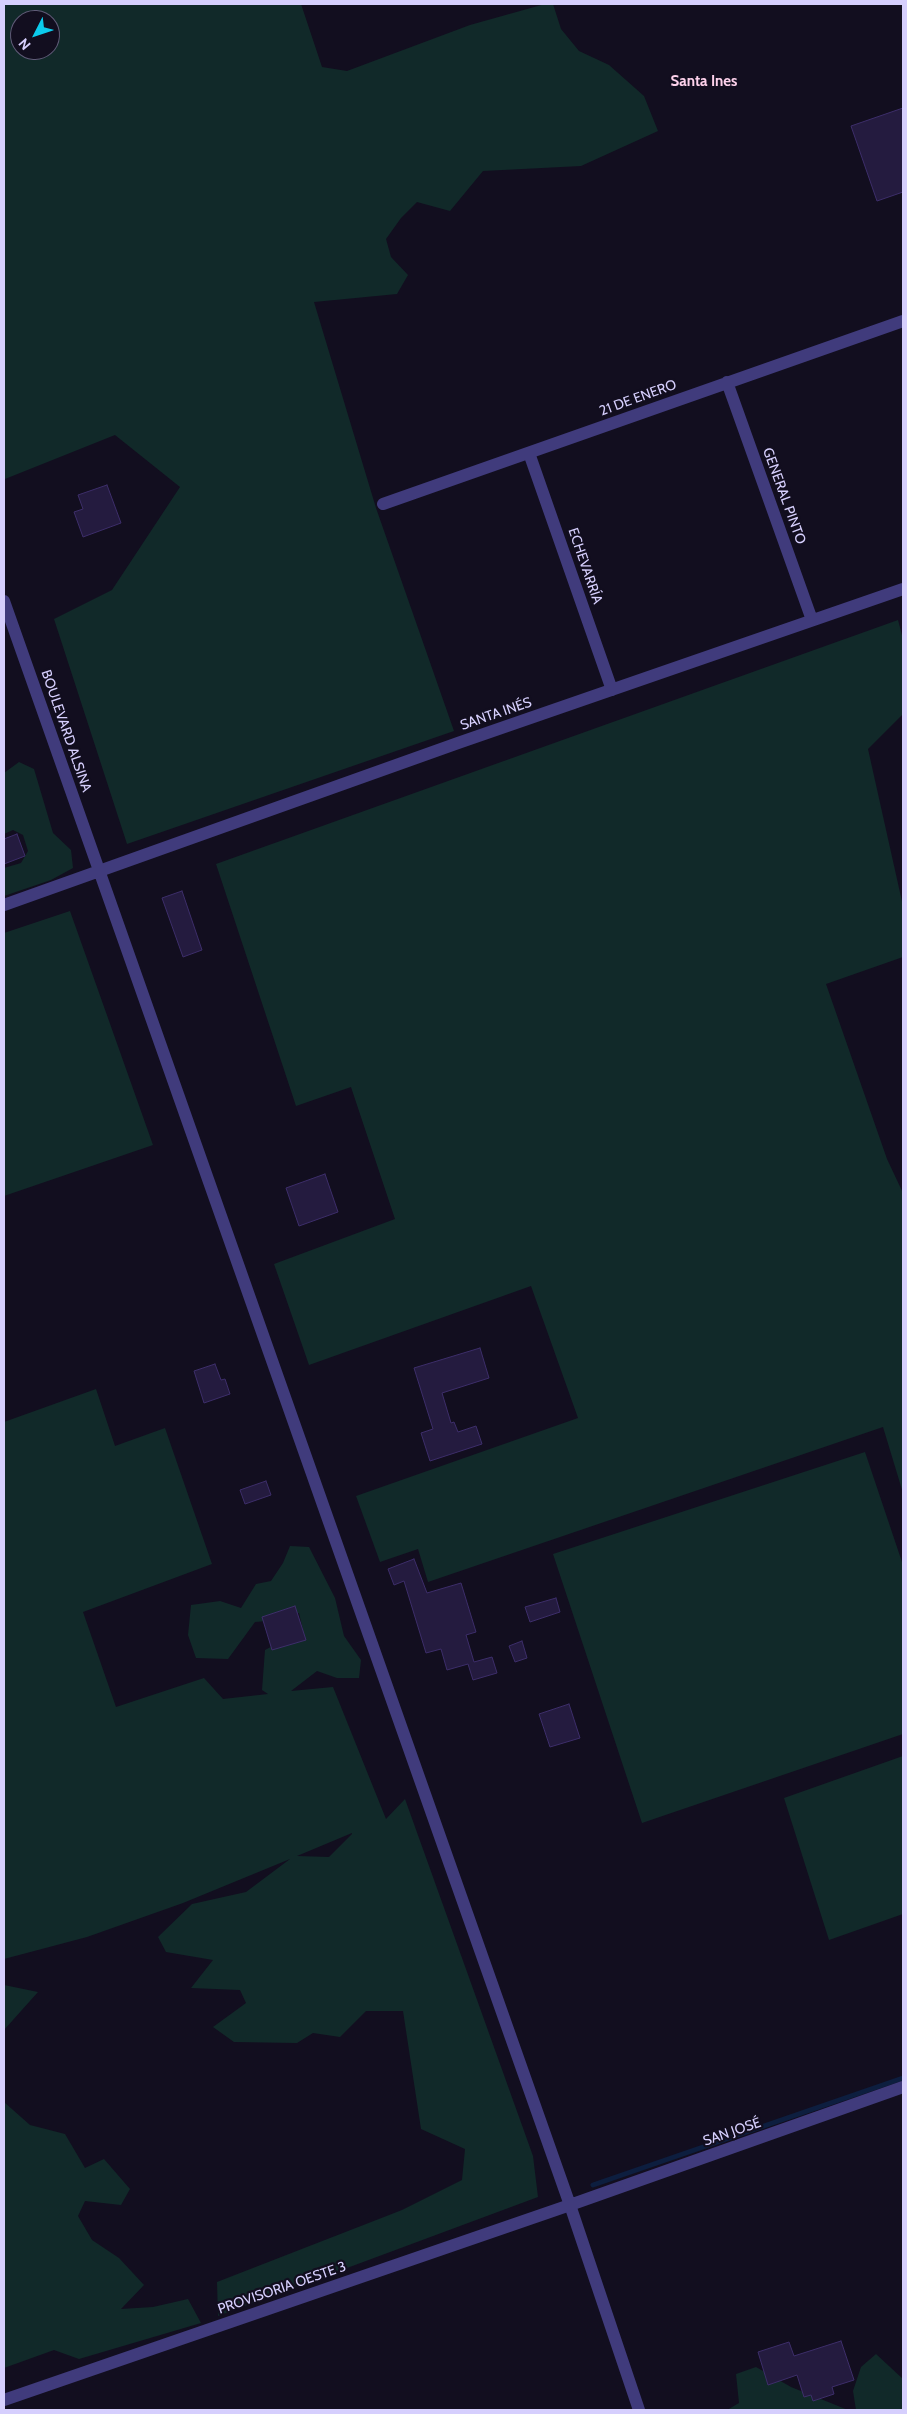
<!DOCTYPE html>
<html>
<head>
<meta charset="utf-8">
<style>
  body { margin:0 }
  #map { position:relative; width:907px; height:2414px; overflow:hidden; background:#120e1f; font-family:Cabin,sans-serif }
  canvas { display:block }
  .frame { position:absolute; inset:0; border:5px solid #d6cffd; pointer-events:none }
  .north { position:absolute; left:10px; top:10px; width:50px; height:50px; box-sizing:border-box; background:#120e1f; border:1px solid #605b78; border-radius:50%; rotate:229deg; font-size:14px; font-weight:700; line-height:20px; text-align:center; color:#d6cffd }
  .north::after { content:''; display:block; margin:auto; width:18px; height:22px; background:#0ccbec; clip-path:polygon(50% 0,100% 100%,50% 72%,0 100%) }
</style>
</head>
<body>
<div id="map">
<canvas width="907" height="2414"></canvas>
<div class="frame"></div>
<div class="north">N</div>
</div>
<script>
const ctx = document.querySelector('canvas').getContext('2d');
ctx.lineJoin = 'round';
function fill(path, color) { ctx.fillStyle = color; ctx.fill(path, 'evenodd'); }
const shape = rows => new Path2D(rows.map(r => 'M' + r).join(''));
function trace(path, color, width, dash) { ctx.strokeStyle = color; ctx.lineWidth = width; ctx.lineCap = dash ? 'butt' : 'round'; ctx.setLineDash(dash || []); ctx.stroke(path); }
function write(font, color, halo, rows, align = 'center') {
  ctx.font = font + ' Cabin,sans-serif'; ctx.lineWidth = 4.5; ctx.setLineDash([]); ctx.textBaseline = 'middle'; ctx.strokeStyle = halo; ctx.fillStyle = color; for (const [text, x, y, turn = 0] of rows) {
    ctx.save(); ctx.translate(x, y); ctx.rotate((+turn || 0) * Math.PI / 180); ctx.textAlign = isNaN(turn) ? turn : align; if (halo) ctx.strokeText(text, 0, 0); ctx.fillText(text, 0, 0); ctx.restore();
  }
}
const green = shape([
  [4,4,301,4,322,67,347,71,470,25,545,4,553,4,561,29,579,51,609,65,644,96,658,131,581,166,483,171,450,211,417,202,401,218,386,239,391,257,408,275,397,294,314,302,376,508,454,731,127,844,54,619,112,590,180,487,115,435,5,479],
  [20,20,50,20,50,50,20,50],
  [898,620,903,639,903,714,868,749,903,906,903,957,826,984,887,1159,903,1193,903,1493,883,1427,428,1582,418,1549,380,1562,356,1496,578,1418,531,1286,309,1365,274,1264,395,1219,351,1087,296,1106,216,864],
  [19,762,34,769,53,833,71,850,73,868,51,880,4,896,4,868,21,863,28,851,23,835,13,830,4,834,4,773],
  [70,911,153,1145,4,1196,4,933],
  [96,1389,115,1446,165,1428,212,1564,83,1612,116,1707,204,1678,223,1699,268,1694,262,1690,265,1650,303,1630,299,1613,267,1621,255,1622,228,1659,196,1658,188,1635,191,1605,220,1601,241,1608,256,1584,271,1581,283,1563,290,1546,309,1547,335,1598,344,1636,361,1660,359,1678,337,1678,317,1671,291,1691,333,1687,386,1819,405,1799,533,2156,538,2197,218,2316,217,2282,402,2210,462,2180,465,2149,421,2129,403,2011,366,2011,340,2037,313,2033,297,2043,234,2042,213,2027,246,2003,240,1990,191,1988,213,1960,166,1952,158,1937,192,1904,246,1892,290,1859,183,1903,87,1937,4,1959,4,1422],
  [352,1834,329,1857,297,1856,352,1833],
  [865,1452,903,1565,903,1734,642,1823,553,1554],
  [903,1756,903,1914,829,1940,784,1798],
  [4,1985,38,1992,4,2030],
  [4,2097,4,2102,30,2125,65,2134,85,2168,104,2159,130,2189,121,2205,85,2201,78,2216,92,2240,119,2258,144,2285,121,2309,153,2307,188,2299,201,2323,79,2359,54,2350,4,2368],
  [876,2354,903,2379,903,2410,856,2410,853,2391,861,2367],
  [756,2367,791,2387,848,2410,727,2410,739,2403,736,2374]
]);
const stream = shape([
  [593,2185,903,2078]
]);
const building = shape([
  [903,108,903,192,877,201,851,126,903,108],
  [107,485,121,523,83,537,74,512,83,509,78,495,107,485],
  [17,834,25,856,4,864,4,839,17,834],
  [182,891,202,950,183,957,162,898,182,891],
  [325,1174,338,1212,299,1226,286,1188,325,1174],
  [480,1348,489,1378,442,1393,451,1423,454,1422,458,1432,476,1426,482,1444,430,1461,421,1433,433,1429,414,1368,480,1348],
  [215,1364,221,1380,225,1379,230,1394,204,1403,194,1371,215,1364],
  [266,1481,271,1495,245,1504,240,1490,266,1481],
  [414,1559,427,1593,461,1583,476,1632,466,1635,474,1662,492,1657,497,1673,473,1680,468,1664,447,1670,441,1649,426,1653,404,1581,394,1585,388,1569,414,1559],
  [556,1598,560,1612,530,1622,525,1607,556,1598],
  [295,1606,306,1640,272,1650,262,1617,295,1606],
  [522,1641,527,1658,515,1662,509,1646,522,1641],
  [569,1704,580,1738,550,1747,539,1714,569,1704],
  [841,2341,854,2380,832,2387,834,2394,813,2401,811,2395,804,2397,797,2375,768,2385,758,2352,789,2342,794,2356,841,2341]
]);
const minor = shape([
  [727,382,812,620],
  [529,453,612,690],
  [383,504,903,321],
  [4,601,570,2205,639,2410],
  [4,905,458,743,903,589],
  [4,2400,570,2205,903,2087]
]);
const streetNames = [
  ["21 DE ENERO",638,398,-20],
  ["GENERAL PINTO",784,496,70],
  ["ECHEVARRÍA",585,566,71],
  ["SANTA INÉS",496,714,-19],
  ["BOULEVARD ALSINA",66,731,71],
  ["SAN JOSÉ",732,2132,-19],
  ["PROVISORIA OESTE 3",282,2288,-19]
];
const neighbourhoodNames = [
  ["Santa Ines",704,82]
];
fill(green, '#112929');
trace(stream, '#0d1e3f', 5);
fill(building, '#241b3f');
trace(building, '#3d2e6a', 1);
trace(minor, '#403b7c', 12);
write('14px', '#d6cffd', '#120e1f', streetNames);
write('bold 15px', '#fdd1eb', '#120e1f', neighbourhoodNames);
</script>
</body>
</html>
